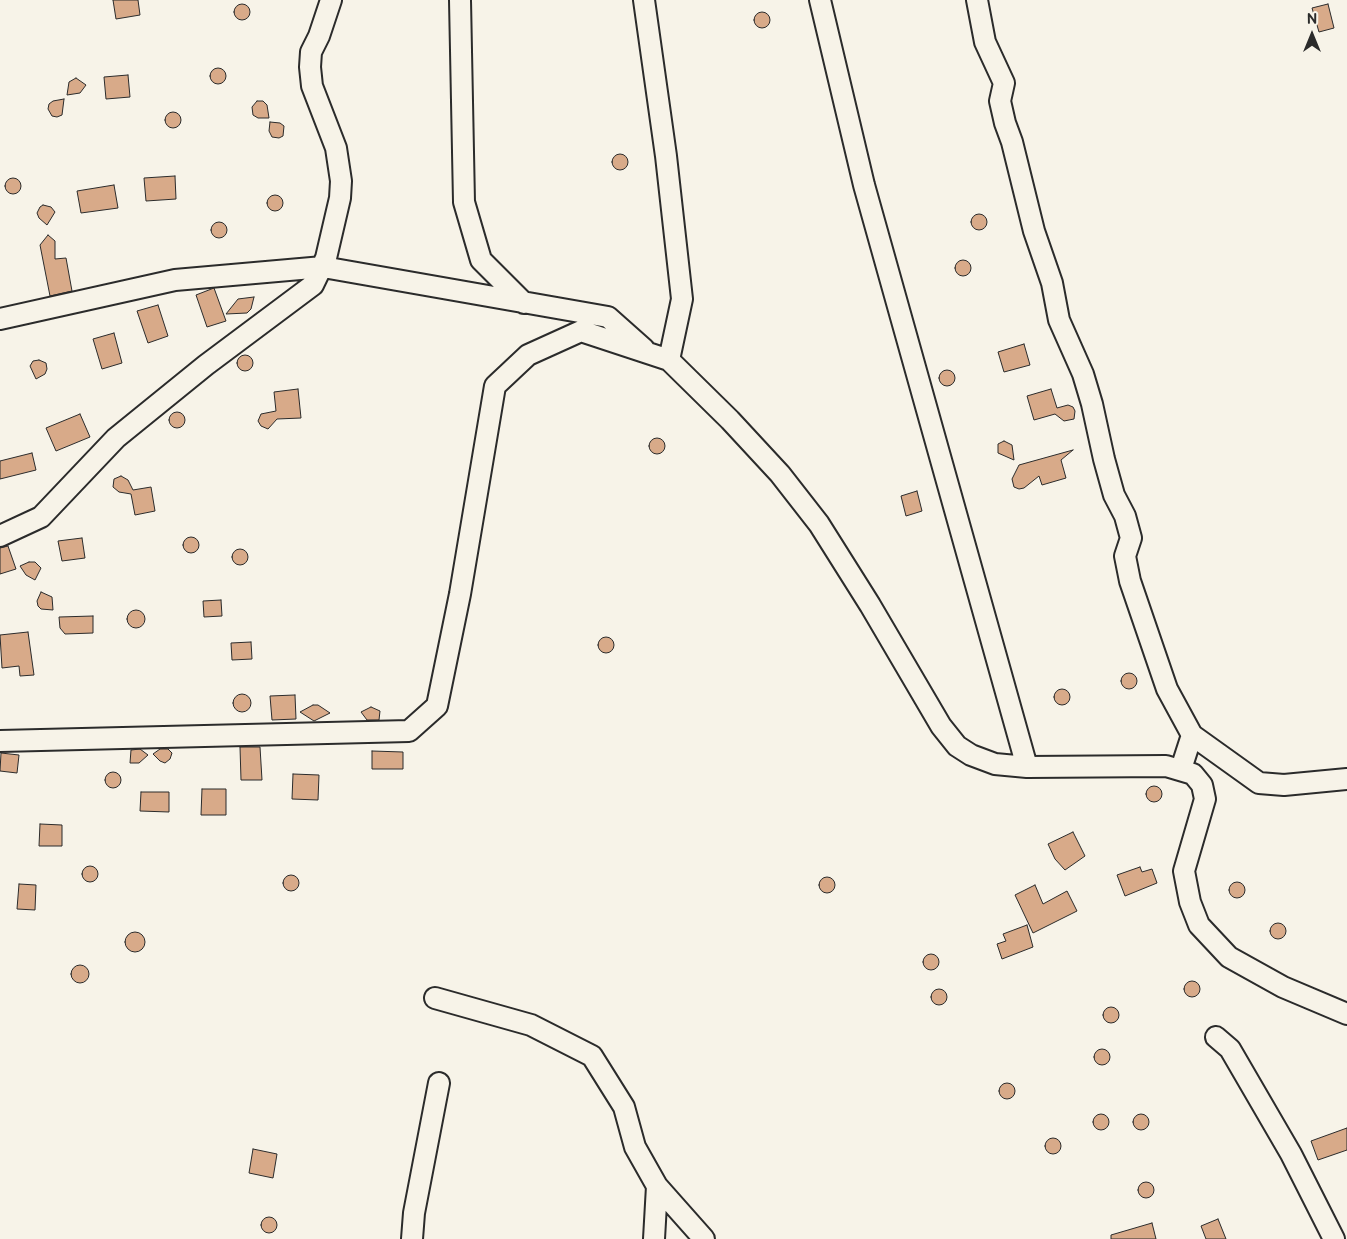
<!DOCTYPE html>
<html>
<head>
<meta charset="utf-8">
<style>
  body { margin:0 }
  #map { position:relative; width:1347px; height:1239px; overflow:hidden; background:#f7f3e8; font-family:"Balsamiq Sans",sans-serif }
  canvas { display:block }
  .north { position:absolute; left:1287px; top:10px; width:50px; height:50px; -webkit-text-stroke:4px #f7f3e8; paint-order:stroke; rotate:0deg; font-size:14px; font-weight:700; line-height:20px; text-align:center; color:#2b2b2b }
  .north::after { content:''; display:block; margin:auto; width:18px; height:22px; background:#2b2b2b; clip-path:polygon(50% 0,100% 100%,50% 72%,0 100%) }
</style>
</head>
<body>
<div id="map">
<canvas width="1347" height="1239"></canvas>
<div class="north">N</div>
</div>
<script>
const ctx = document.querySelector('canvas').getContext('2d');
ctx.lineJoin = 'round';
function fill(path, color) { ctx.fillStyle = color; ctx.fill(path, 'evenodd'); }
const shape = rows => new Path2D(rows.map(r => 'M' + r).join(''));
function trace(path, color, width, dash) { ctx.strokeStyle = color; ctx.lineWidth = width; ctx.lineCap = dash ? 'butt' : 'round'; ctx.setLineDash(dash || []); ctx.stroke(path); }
const building = shape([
  [113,0,138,0,140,15,116,19,113,0],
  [1328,4,1334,28,1319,32,1312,8,1328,4],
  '234 12a8 8 0 1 1 16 0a8 8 0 1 1-16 0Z',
  '754 20a8 8 0 1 1 16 0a8 8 0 1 1-16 0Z',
  '210 76a8 8 0 1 1 16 0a8 8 0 1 1-16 0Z',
  [128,75,130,97,106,99,104,77,128,75],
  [76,78,86,85,80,93,67,95,69,82,76,78],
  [64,99,62,115,57,117,52,116,48,109,49,104,53,101,64,99],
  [257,101,263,101,267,105,269,118,258,118,253,115,252,107,257,101],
  '165 120a8 8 0 1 1 16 0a8 8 0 1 1-16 0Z',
  [270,122,280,123,284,126,283,136,279,138,272,137,269,131,270,122],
  '612 162a8 8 0 1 1 16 0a8 8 0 1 1-16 0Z',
  [175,176,176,199,146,201,144,178,175,176],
  '5 186a8 8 0 1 1 16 0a8 8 0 1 1-16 0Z',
  [114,185,118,208,81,213,77,191,114,185],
  '267 203a8 8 0 1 1 16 0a8 8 0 1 1-16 0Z',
  [43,205,51,207,55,212,47,225,39,218,37,213,40,207,43,205],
  '971 222a8 8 0 1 1 16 0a8 8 0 1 1-16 0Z',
  '211 230a8 8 0 1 1 16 0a8 8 0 1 1-16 0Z',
  [48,235,55,241,55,259,66,258,72,291,50,296,40,245,48,235],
  '955 268a8 8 0 1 1 16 0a8 8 0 1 1-16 0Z',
  [214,288,226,321,207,327,196,295,214,288],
  [254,297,251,309,247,313,226,314,238,299,254,297],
  [158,305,168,336,148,343,137,311,158,305],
  [114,333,122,363,102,369,93,339,114,333],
  [1024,344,1030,365,1004,372,998,352,1024,344],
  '237 363a8 8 0 1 1 16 0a8 8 0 1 1-16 0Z',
  [39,360,46,363,47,369,45,374,36,379,30,366,33,361,39,360],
  '939 378a8 8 0 1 1 16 0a8 8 0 1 1-16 0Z',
  [298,389,301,418,277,419,268,429,261,426,258,421,261,414,276,411,274,392,298,389],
  [1051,389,1057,408,1068,405,1073,407,1075,411,1074,419,1064,421,1055,414,1034,420,1027,396,1051,389],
  '169 420a8 8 0 1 1 16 0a8 8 0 1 1-16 0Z',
  [80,414,90,437,56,451,46,428,80,414],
  '649 446a8 8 0 1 1 16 0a8 8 0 1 1-16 0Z',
  [1004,441,1012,445,1014,460,998,453,998,444,1004,441],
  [1073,450,1061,460,1066,478,1042,485,1039,476,1024,488,1019,489,1014,487,1012,479,1019,465,1073,450],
  [32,453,36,470,0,479,0,461,32,453],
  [121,476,128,480,133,490,151,487,155,511,135,515,131,494,119,492,113,487,114,479,121,476],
  [917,491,922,511,906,516,901,496,917,491],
  '183 545a8 8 0 1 1 16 0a8 8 0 1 1-16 0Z',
  [82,538,85,558,62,561,58,541,82,538],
  [8,546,16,569,0,574,0,548,8,546],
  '232 557a8 8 0 1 1 16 0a8 8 0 1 1-16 0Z',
  [29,562,35,562,41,568,35,580,26,575,20,566,29,562],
  [41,592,52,597,53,610,41,609,38,606,37,601,41,592],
  [221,600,222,616,204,617,203,601,221,600],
  '127 619a9 9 0 1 1 18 0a9 9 0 1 1-18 0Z',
  [93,616,93,633,65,634,60,628,59,617,93,616],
  [28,632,34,675,20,676,19,666,2,668,0,635,28,632],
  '598 645a8 8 0 1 1 16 0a8 8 0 1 1-16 0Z',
  [251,642,252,659,232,660,231,643,251,642],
  '1121 681a8 8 0 1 1 16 0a8 8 0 1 1-16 0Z',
  '1054 697a8 8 0 1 1 16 0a8 8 0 1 1-16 0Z',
  '233 703a9 9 0 1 1 18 0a9 9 0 1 1-18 0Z',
  [295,695,296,719,272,720,270,696,295,695],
  [313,705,318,705,330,713,314,721,300,712,313,705],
  [371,707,380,711,379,720,367,720,361,712,371,707],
  [240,747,260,747,262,780,241,780,240,747],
  [140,749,148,755,139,763,130,763,131,750,140,749],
  [160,749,168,749,172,753,170,759,165,763,160,761,153,754,160,749],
  [372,751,403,752,403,769,372,769,372,751],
  [1,753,19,755,17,773,0,771,1,753],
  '105 780a8 8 0 1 1 16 0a8 8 0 1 1-16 0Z',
  [293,774,319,775,318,800,292,799,293,774],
  '1146 794a8 8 0 1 1 16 0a8 8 0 1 1-16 0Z',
  [202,789,226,789,226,815,201,815,202,789],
  [141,792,169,792,169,812,140,811,141,792],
  [40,824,62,825,62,846,39,846,40,824],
  [1073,832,1085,856,1065,870,1055,859,1048,844,1073,832],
  '82 874a8 8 0 1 1 16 0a8 8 0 1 1-16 0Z',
  [1140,867,1142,872,1152,869,1157,883,1125,896,1117,875,1140,867],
  '283 883a8 8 0 1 1 16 0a8 8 0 1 1-16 0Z',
  '819 885a8 8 0 1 1 16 0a8 8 0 1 1-16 0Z',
  '1229 890a8 8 0 1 1 16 0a8 8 0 1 1-16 0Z',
  [19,884,36,885,35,910,17,909,19,884],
  [1035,885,1043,904,1067,891,1077,911,1033,933,1015,895,1035,885],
  '1270 931a8 8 0 1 1 16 0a8 8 0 1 1-16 0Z',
  [1027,925,1033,947,1002,959,997,944,1006,941,1003,934,1027,925],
  '125 942a10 10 0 1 1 20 0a10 10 0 1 1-20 0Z',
  '923 962a8 8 0 1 1 16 0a8 8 0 1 1-16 0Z',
  '71 974a9 9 0 1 1 18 0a9 9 0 1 1-18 0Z',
  '1184 989a8 8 0 1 1 16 0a8 8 0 1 1-16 0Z',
  '931 997a8 8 0 1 1 16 0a8 8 0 1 1-16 0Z',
  '1103 1015a8 8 0 1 1 16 0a8 8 0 1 1-16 0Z',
  '1094 1057a8 8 0 1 1 16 0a8 8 0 1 1-16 0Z',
  '999 1091a8 8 0 1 1 16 0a8 8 0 1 1-16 0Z',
  '1093 1122a8 8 0 1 1 16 0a8 8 0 1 1-16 0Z',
  '1133 1122a8 8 0 1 1 16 0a8 8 0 1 1-16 0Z',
  [1347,1128,1347,1150,1318,1160,1311,1141,1347,1128],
  '1045 1146a8 8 0 1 1 16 0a8 8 0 1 1-16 0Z',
  [253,1149,277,1154,273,1178,249,1173,253,1149],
  '1138 1190a8 8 0 1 1 16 0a8 8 0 1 1-16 0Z',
  '261 1225a8 8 0 1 1 16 0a8 8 0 1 1-16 0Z',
  [1218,1219,1226,1239,1206,1239,1201,1226,1218,1219],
  [1152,1223,1156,1239,1111,1239,1111,1235,1152,1223]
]);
const minor = shape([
  [460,0,464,202,481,260,524,303],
  [644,0,666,156,682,299,669,360],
  [820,0,864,185,1027,767],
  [977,0,985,42,1004,83,1000,101,1005,123,1012,142,1034,231,1052,283,1059,320,1083,374,1092,404,1104,459,1114,495,1125,516,1131,538,1125,556,1130,581,1167,689,1192,735,1181,769],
  [0,319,175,280,323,267,608,317,644,349],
  [0,536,41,517,116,438,206,365,313,285,326,258,340,198,341,181,336,148,312,86,310,67,311,52,319,36,331,0],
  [1192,735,1259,783,1284,785,1347,779],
  [0,741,409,731,437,706,460,594,495,386,528,355,581,331,669,360,730,420,780,474,819,524,870,605,941,726,957,746,971,755,995,764,1027,767,1166,766,1193,774,1202,785,1205,799,1184,871,1190,902,1199,925,1229,957,1283,987,1347,1014],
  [435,998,531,1025,592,1056,624,1107,635,1147,657,1186,654,1239],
  [1216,1037,1230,1049,1291,1154,1334,1239],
  [657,1186,704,1239],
  [412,1239,414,1213,439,1083]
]);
fill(building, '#d8aa89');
trace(building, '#2b2b2b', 1);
trace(minor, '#2b2b2b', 24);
trace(minor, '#f7f3e8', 20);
</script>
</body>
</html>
